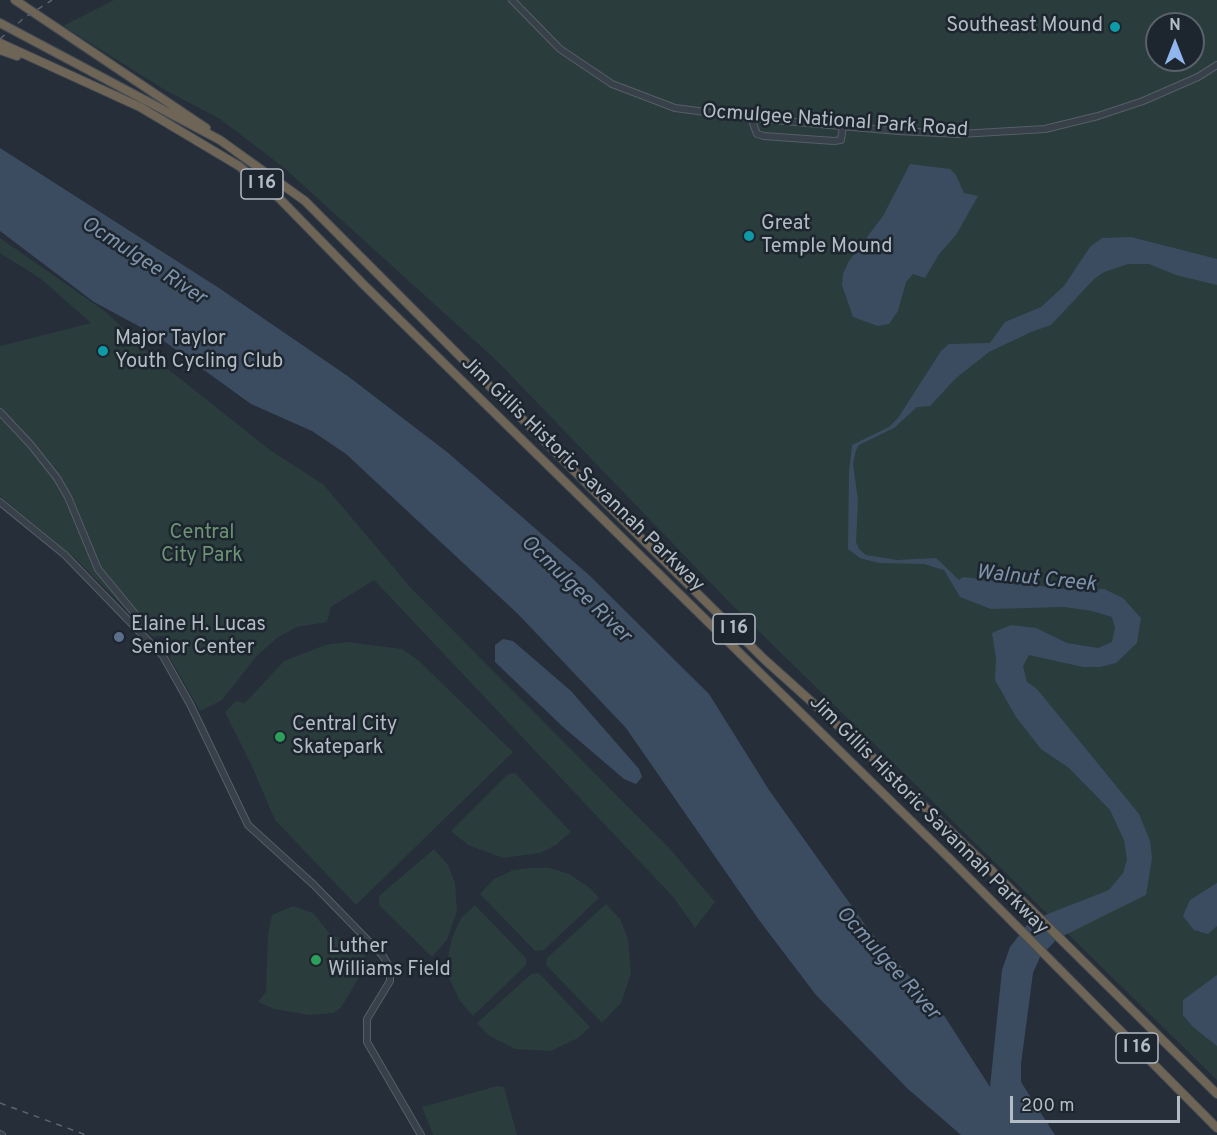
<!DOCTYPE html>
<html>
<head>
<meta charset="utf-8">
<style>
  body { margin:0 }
  #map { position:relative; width:1217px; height:1135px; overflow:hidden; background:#252e39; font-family:Overpass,sans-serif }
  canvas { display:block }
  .north { position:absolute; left:1145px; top:12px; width:60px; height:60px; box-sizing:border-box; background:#1d252e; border:2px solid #59616a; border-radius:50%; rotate:0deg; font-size:16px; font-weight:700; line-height:24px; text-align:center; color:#b3bbc5 }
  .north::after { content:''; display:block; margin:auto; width:21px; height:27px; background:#91b6ed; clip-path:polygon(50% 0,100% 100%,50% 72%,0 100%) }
  .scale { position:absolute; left:1010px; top:1096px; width:170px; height:27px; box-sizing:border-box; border:3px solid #b3bbc5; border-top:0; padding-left:8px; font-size:18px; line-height:21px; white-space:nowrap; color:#b3bbc5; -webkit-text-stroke:4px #1d252e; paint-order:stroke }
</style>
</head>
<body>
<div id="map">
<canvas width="1217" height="1135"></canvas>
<div class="north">N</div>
<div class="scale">200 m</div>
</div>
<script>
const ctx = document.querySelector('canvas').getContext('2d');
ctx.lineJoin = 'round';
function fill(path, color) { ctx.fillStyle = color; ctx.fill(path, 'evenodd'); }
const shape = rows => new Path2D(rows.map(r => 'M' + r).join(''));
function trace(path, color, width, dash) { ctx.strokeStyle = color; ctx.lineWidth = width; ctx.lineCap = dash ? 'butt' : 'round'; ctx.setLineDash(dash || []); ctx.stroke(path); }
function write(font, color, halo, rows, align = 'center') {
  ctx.font = font + ' Overpass,sans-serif'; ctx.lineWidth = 5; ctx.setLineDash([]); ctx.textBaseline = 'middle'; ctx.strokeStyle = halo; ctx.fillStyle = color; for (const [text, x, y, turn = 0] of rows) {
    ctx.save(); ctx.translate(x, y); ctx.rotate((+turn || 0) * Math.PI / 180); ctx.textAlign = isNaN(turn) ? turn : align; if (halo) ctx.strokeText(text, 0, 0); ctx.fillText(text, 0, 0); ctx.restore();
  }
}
const green = shape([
  [114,0,1217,0,1217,1080,731,604,497,361,283,167,220,119,165,90,63,26],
  [1157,24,1193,24,1193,60,1157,60],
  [0,238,106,312,153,357,270,450,324,485,411,588,671,850,715,902,695,928,674,898,374,580,331,607,327,622,297,627,277,638,256,657,222,700,200,711,170,658,172,647,170,640,162,636,153,637,77,560,0,496,0,346,91,323,41,279,0,253],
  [347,642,402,649,418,660,513,752,356,905,275,820,250,762,225,712,236,701,245,703,284,661,325,645],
  [515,773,571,832,556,845,540,853,503,858,468,845,451,831,508,774],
  [434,849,448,865,455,882,457,911,447,940,432,957,379,905,379,896],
  [531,868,549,868,569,874,590,888,599,898,544,950,535,951,480,894,494,879,513,870],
  [606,904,620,919,628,939,631,973,621,1003,602,1023,546,965,547,958],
  [475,905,526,958,526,965,473,1016,460,1001,449,978,448,957,452,938,461,918],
  [293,906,313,913,331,935,367,947,362,973,340,1009,333,1013,309,1015,274,1009,258,1002,266,992,268,934,272,915],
  [539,973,590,1027,578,1038,551,1051,515,1049,488,1035,477,1023,531,974],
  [497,1086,504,1087,517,1135,433,1135,422,1107]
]);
const water = shape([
  [0,148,219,288,349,377,447,452,589,575,709,694,769,790,868,929,945,1017,990,1087,1002,970,1010,947,1030,921,1109,890,1123,873,1127,860,1124,840,1110,810,1069,768,1041,749,1016,717,995,680,996,658,992,633,1011,625,1036,628,1067,643,1098,648,1112,642,1115,628,1112,617,1092,611,1064,607,991,609,960,597,944,570,924,564,879,563,860,558,848,549,849,472,852,445,889,427,898,418,941,351,949,344,990,343,1005,322,1041,307,1064,286,1090,247,1102,238,1131,237,1217,259,1217,285,1176,275,1149,264,1128,264,1104,272,1094,279,1051,325,1031,332,989,352,956,378,930,406,917,407,894,428,859,445,856,450,853,464,858,500,856,542,859,549,866,555,897,560,936,558,959,580,963,577,1075,590,1104,589,1123,598,1141,618,1137,643,1116,663,1100,667,1083,667,1029,655,1023,666,1027,682,1037,689,1139,814,1150,841,1152,858,1146,895,1057,939,1040,957,1033,973,1021,1064,1021,1082,1055,1135,961,1135,908,1089,816,995,759,920,626,728,518,614,346,454,312,431,251,404,157,336,94,302,0,231],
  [910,164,950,169,956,175,964,193,978,196,956,235,939,254,925,278,913,274,906,282,898,311,889,324,878,326,853,317,842,285,843,274,849,261,883,216],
  [503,639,513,641,571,691,639,769,642,777,636,784,624,779,562,726,495,662,495,645],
  [1217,883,1217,926,1208,934,1194,930,1183,916,1190,900],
  [1217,975,1217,1046,1193,1027,1183,1015,1183,1000]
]);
const minor = shape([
  [512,0,560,49,612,84,675,108,751,118,898,131,960,134,1045,129,1098,116,1143,101,1198,77,1217,65],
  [751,118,757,134,764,136,834,141,841,140,843,126],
  [0,412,31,445,57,478,68,497,98,569,145,626],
  [0,502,65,555,163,656,190,704,248,825,314,885,383,956,390,968,390,981,367,1019,367,1042,421,1135],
  [0,1134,2,1135]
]);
const highway = shape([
  [15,0,206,128],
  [0,23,220,140,305,201,637,534,765,660,853,739,992,871,1217,1094],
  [0,43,140,107,239,166,279,198,364,285,951,860,1217,1128],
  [0,50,17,56]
]);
const rail = shape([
  [0,39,24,18,52,0],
  [0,1103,86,1135]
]);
const markers = [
  [1115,27,6,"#0f9aa8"],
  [749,236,6,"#0f9aa8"],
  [103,351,6,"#0f9aa8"],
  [119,637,6,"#5c6f8a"],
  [280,737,6,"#2e9e5b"],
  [316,960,6,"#2e9e5b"]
];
const shields = [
  [262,184,42],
  [734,629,42],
  [1137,1048,42]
];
const shieldNames = [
  ["I 16",262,184],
  ["I 16",734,629],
  ["I 16",1137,1048]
];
const poiNames = [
  ["Southeast Mound",1103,27,"right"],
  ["Great",761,225],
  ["Temple Mound",761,248],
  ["Major Taylor",115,340],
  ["Youth Cycling Club",115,363],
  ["Elaine H. Lucas",131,626],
  ["Senior Center",131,649],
  ["Central City",292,726],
  ["Skatepark",292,749],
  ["Luther",328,948],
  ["Williams Field",328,971]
];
const streetNames = [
  ["Ocmulgee National Park Road",835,122,4],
  ["Jim Gillis Historic Savannah Parkway",582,475,44],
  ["Jim Gillis Historic Savannah Parkway",928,816,45]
];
const parkNames = [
  ["Central",202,534],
  ["City Park",202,557]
];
const waterNames = [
  ["Ocmulgee River",143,262,33],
  ["Walnut Creek",1036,580,6],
  ["Ocmulgee River",575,590,44],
  ["Ocmulgee River",887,964,48]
];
fill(green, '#2a3c3c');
fill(water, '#3c4c60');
trace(minor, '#565e67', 8);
trace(highway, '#434b54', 10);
trace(minor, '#384049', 6);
trace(highway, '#6f6556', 8);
trace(rail, '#5b6470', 1.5, [6, 6]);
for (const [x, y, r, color] of markers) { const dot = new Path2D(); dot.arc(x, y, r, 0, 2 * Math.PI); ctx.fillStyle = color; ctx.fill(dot); trace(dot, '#1d252e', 2); }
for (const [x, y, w] of shields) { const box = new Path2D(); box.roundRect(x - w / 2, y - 15, w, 30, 4.5); ctx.fillStyle = '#1d252e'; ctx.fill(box); trace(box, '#b3bbc5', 1.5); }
write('bold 18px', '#b3bbc5', null, shieldNames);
write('20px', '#b3bbc5', '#1d252e', poiNames, 'left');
write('20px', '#b3bbc5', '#1d252e', streetNames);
write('20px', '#6d9475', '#1d252e', parkNames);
write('italic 21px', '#7e92aa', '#1d252e', waterNames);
</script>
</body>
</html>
